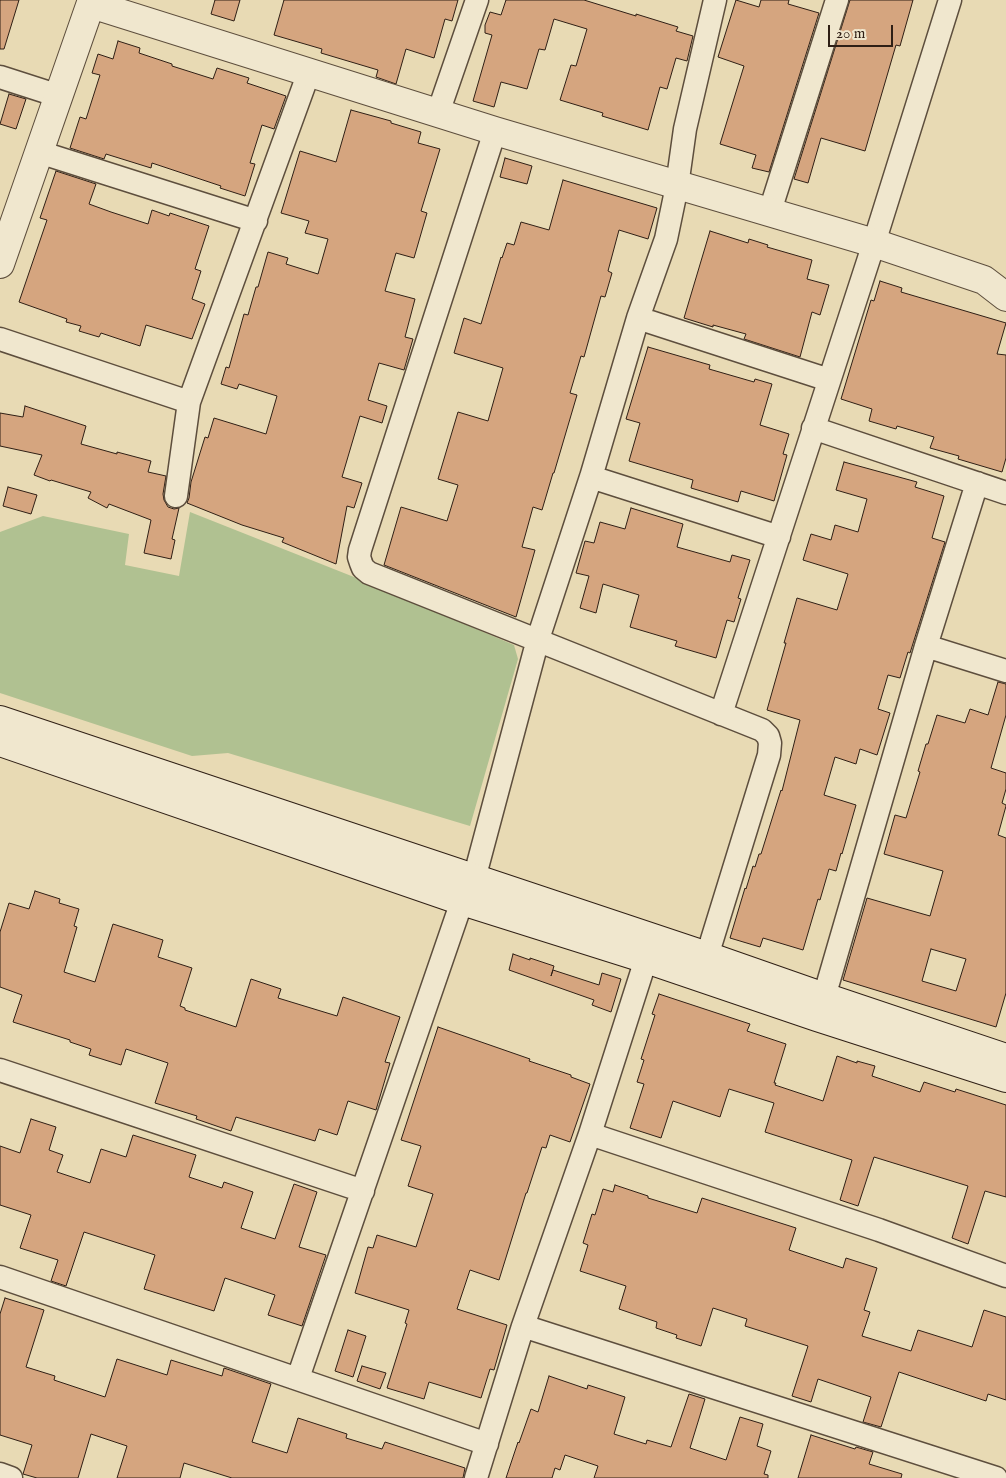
<!DOCTYPE html>
<html>
<head>
<meta charset="utf-8">
<style>
  body { margin:0 }
  #map { position:relative; width:1006px; height:1478px; overflow:hidden; background:#e8dab4; font-family:"IM FELL English",serif }
  canvas { display:block }
  .scale { position:absolute; left:828px; top:25px; width:65px; height:22px; box-sizing:border-box; border:2px solid #2f1f15; border-top:0; padding-left:6px; font-size:15px; line-height:18px; white-space:nowrap; color:#2f1f15; -webkit-text-stroke:4px #f0e7ce; paint-order:stroke }
</style>
</head>
<body>
<div id="map">
<canvas width="1006" height="1478"></canvas>
<div class="scale">20 m</div>
</div>
<script>
const ctx = document.querySelector('canvas').getContext('2d');
ctx.lineJoin = 'round';
function fill(path, color) { ctx.fillStyle = color; ctx.fill(path, 'evenodd'); }
const shape = rows => new Path2D(rows.map(r => 'M' + r).join(''));
function trace(path, color, width, dash) { ctx.strokeStyle = color; ctx.lineWidth = width; ctx.lineCap = dash ? 'butt' : 'round'; ctx.setLineDash(dash || []); ctx.stroke(path); }
const green = shape([
  [190,512,359,579,514,645,518,659,470,826,228,753,192,756,0,693,0,532,43,516,129,534,125,565,179,576]
]);
const building = shape([
  [0,0,19,0,4,49,0,49,0,0],
  [215,0,240,0,234,21,211,14,215,0],
  [284,0,458,0,452,21,445,19,434,58,406,49,396,84,376,77,378,70,321,53,322,49,274,35,284,0],
  [506,0,584,0,636,16,636,14,678,27,676,31,693,36,687,61,676,58,667,89,660,87,648,130,602,116,603,113,560,100,571,65,576,66,587,29,554,19,545,50,539,49,527,89,501,82,494,107,473,101,492,35,485,33,485,25,490,12,501,15,506,0],
  [736,0,759,7,761,0,789,0,788,4,819,13,769,172,752,168,756,155,720,144,744,66,718,57,736,0],
  [850,0,913,0,900,46,896,45,865,151,821,138,808,183,794,179,850,0],
  [118,41,140,48,139,53,172,64,172,66,213,79,217,68,249,78,247,83,286,96,274,129,262,125,250,163,255,164,245,196,220,188,221,186,152,163,151,168,106,154,104,159,70,148,80,117,86,119,100,75,92,73,98,54,113,59,118,41],
  [9,94,26,99,16,129,0,124,9,94],
  [351,110,391,121,391,123,421,132,418,143,440,149,421,211,427,213,414,258,396,253,385,291,415,299,405,337,413,339,404,370,379,363,368,400,387,406,382,423,360,416,342,477,362,483,354,508,347,506,336,564,282,542,284,538,242,525,187,503,189,498,191,482,205,437,208,438,214,418,266,434,277,396,239,384,237,389,221,384,226,367,229,368,244,314,248,315,256,287,258,287,268,252,288,258,286,264,318,274,328,239,305,233,309,221,281,213,300,151,336,162,351,110],
  [505,158,532,166,527,184,500,177,505,158],
  [56,171,96,184,89,204,111,212,148,224,152,210,169,216,170,213,209,226,195,269,201,271,192,299,205,304,192,339,146,325,140,346,101,333,99,337,79,331,81,326,66,322,67,319,19,302,47,220,40,218,56,171],
  [563,180,657,208,648,239,619,230,608,271,612,273,605,297,601,296,584,357,581,356,570,393,577,395,554,473,553,473,542,510,533,507,522,547,535,550,516,617,384,565,401,507,447,521,458,485,438,479,458,412,488,421,503,368,454,353,464,318,481,324,501,257,502,258,507,243,514,245,521,222,549,230,563,180],
  [710,231,748,243,749,239,768,245,767,247,812,260,807,279,829,285,820,315,812,312,800,357,744,339,746,334,713,325,713,327,684,318,710,231],
  [880,281,902,288,901,292,1006,323,997,354,1006,355,1006,458,1002,472,958,459,959,456,930,448,934,437,897,426,896,429,869,421,872,409,841,399,871,300,874,301,880,281],
  [648,347,710,365,709,369,754,382,755,379,772,384,760,425,789,434,783,454,787,455,774,501,741,491,738,502,691,488,693,480,629,461,640,423,626,419,648,347],
  [25,406,86,426,81,444,117,454,117,452,151,461,148,472,166,476,163,494,164,500,168,507,174,509,179,508,172,539,175,540,171,559,144,553,151,520,109,504,107,508,88,498,91,492,51,480,50,481,34,475,42,455,0,446,0,413,23,417,25,406],
  [844,462,917,482,915,487,944,496,932,538,945,542,910,653,908,652,900,678,888,675,878,709,890,713,877,755,860,749,856,764,835,757,824,795,856,805,842,854,841,853,836,871,829,869,820,900,818,899,803,950,763,938,760,947,730,938,745,888,746,889,753,866,755,867,759,854,761,854,781,790,782,791,800,720,767,710,786,643,784,643,797,598,837,610,848,574,803,560,811,534,831,540,835,525,858,532,867,499,836,490,844,462],
  [8,487,37,495,31,514,3,506,8,487],
  [631,508,683,524,677,547,730,562,732,555,750,560,738,598,741,599,734,622,727,620,716,658,675,646,677,641,630,627,639,595,603,584,596,613,580,608,589,576,576,573,585,541,594,543,600,522,625,529,631,508],
  [998,682,1006,684,1006,715,991,768,1006,773,1006,789,1002,803,1006,805,1006,806,998,835,1006,838,1006,993,996,1027,843,980,867,898,930,916,943,871,884,854,895,815,906,818,920,772,918,771,926,744,928,744,937,715,965,723,970,709,988,715,998,682],
  [931,949,966,959,956,991,922,981,931,949],
  [35,891,60,899,59,903,79,909,74,926,77,927,64,972,95,982,113,924,163,940,158,957,192,968,180,1006,185,1008,185,1010,236,1027,251,979,281,989,278,998,337,1016,343,997,400,1017,385,1062,390,1063,376,1110,348,1101,337,1135,319,1129,315,1141,236,1117,231,1131,196,1119,197,1116,155,1103,168,1063,126,1049,121,1065,89,1055,91,1049,70,1042,70,1040,13,1022,22,995,0,987,0,932,9,903,29,909,35,891],
  [513,954,530,960,530,958,554,966,551,976,553,970,599,985,602,973,621,979,611,1012,592,1005,594,1000,509,970,513,954],
  [659,994,750,1024,747,1031,786,1044,774,1083,776,1083,775,1085,823,1101,837,1056,857,1063,857,1061,875,1066,872,1076,920,1092,924,1082,955,1092,956,1089,1006,1105,1006,1197,985,1191,968,1244,952,1238,968,1186,874,1157,858,1206,840,1200,852,1160,765,1132,774,1103,729,1089,720,1117,673,1101,661,1138,630,1128,644,1084,637,1082,644,1060,641,1059,655,1015,652,1014,659,994],
  [438,1027,530,1059,529,1061,571,1075,571,1077,590,1084,570,1142,550,1135,546,1148,542,1147,527,1193,526,1193,499,1280,470,1270,457,1309,507,1325,494,1370,490,1369,481,1398,429,1382,424,1399,387,1388,407,1324,405,1323,409,1310,355,1293,368,1247,373,1248,377,1235,416,1247,433,1194,408,1186,421,1146,401,1140,438,1027],
  [31,1119,56,1127,49,1150,63,1155,57,1172,90,1183,101,1149,126,1157,133,1135,196,1155,189,1177,222,1188,224,1182,253,1192,241,1228,275,1239,294,1184,317,1192,299,1247,326,1255,302,1326,268,1315,275,1295,225,1278,214,1311,144,1289,155,1255,84,1232,66,1286,51,1281,58,1260,20,1248,31,1215,0,1205,0,1146,20,1153,31,1119],
  [615,1185,648,1196,648,1198,697,1213,702,1198,796,1228,789,1250,843,1268,846,1258,877,1268,864,1310,870,1312,862,1336,911,1351,918,1330,972,1347,984,1310,1006,1317,1006,1400,988,1394,986,1401,899,1372,881,1427,863,1422,871,1397,818,1379,811,1402,792,1396,808,1346,745,1326,747,1319,713,1308,701,1346,676,1338,677,1335,656,1328,657,1322,619,1309,626,1286,580,1271,588,1245,583,1243,592,1214,595,1215,603,1189,613,1192,615,1185],
  [5,1298,44,1310,26,1367,55,1376,54,1380,105,1397,117,1359,167,1375,171,1360,222,1376,224,1368,271,1384,252,1442,287,1453,298,1418,347,1434,346,1438,382,1449,385,1442,465,1468,463,1478,232,1478,184,1463,180,1478,117,1478,127,1446,91,1434,78,1478,37,1478,23,1474,32,1445,0,1435,0,1314,5,1298],
  [348,1330,366,1336,353,1377,335,1371,348,1330],
  [362,1366,386,1373,380,1389,357,1381,362,1366],
  [549,1376,587,1389,588,1385,625,1397,614,1434,646,1444,647,1440,671,1447,689,1394,705,1399,690,1448,726,1460,740,1417,763,1424,757,1446,771,1451,764,1474,768,1475,768,1478,594,1478,598,1466,565,1455,560,1470,555,1468,552,1478,506,1478,518,1442,519,1443,531,1409,538,1412,549,1376],
  [811,1435,855,1449,856,1447,873,1452,869,1464,902,1474,901,1478,798,1478,811,1435]
]);
const minor = shape([
  [0,77,59,96],
  [438,113,477,0],
  [495,131,360,550,359,557,361,563,363,568,369,573,762,730,768,736,770,743,769,755,707,956],
  [39,152,256,221],
  [770,211,837,0],
  [638,318,829,380],
  [0,339,189,402],
  [813,428,1006,493],
  [591,477,779,537],
  [176,496,189,402,309,72],
  [926,646,1006,671],
  [721,714,874,243,950,0],
  [824,997,926,646,977,483],
  [0,1070,363,1191],
  [590,1134,879,1230,1006,1276],
  [0,1277,487,1444],
  [523,1326,996,1478],
  [298,1378,462,901,474,879,538,639,591,477,638,318,666,239,677,186,685,129,715,0],
  [0,1474,11,1478],
  [476,1478,523,1326,590,1134,646,959]
]);
const tertiary = shape([
  [91,4,495,131,874,243,984,280,1006,297],
  [0,264,92,0]
]);
const secondary = shape([
  [0,720,707,956,824,997,1006,1058],
  [0,742,462,901,646,959,817,1017,1006,1078]
]);
fill(green, '#b0c191');
fill(building, '#d5a57f');
trace(building, '#2f1f15', 1);
trace(minor, '#5d4e3d', 25);
trace(tertiary, '#5d4e3d', 30);
trace(secondary, '#2f1f15', 30);
trace(minor, '#f0e7ce', 22);
trace(tertiary, '#f0e7ce', 28);
trace(secondary, '#f0e7ce', 28);
</script>
</body>
</html>
